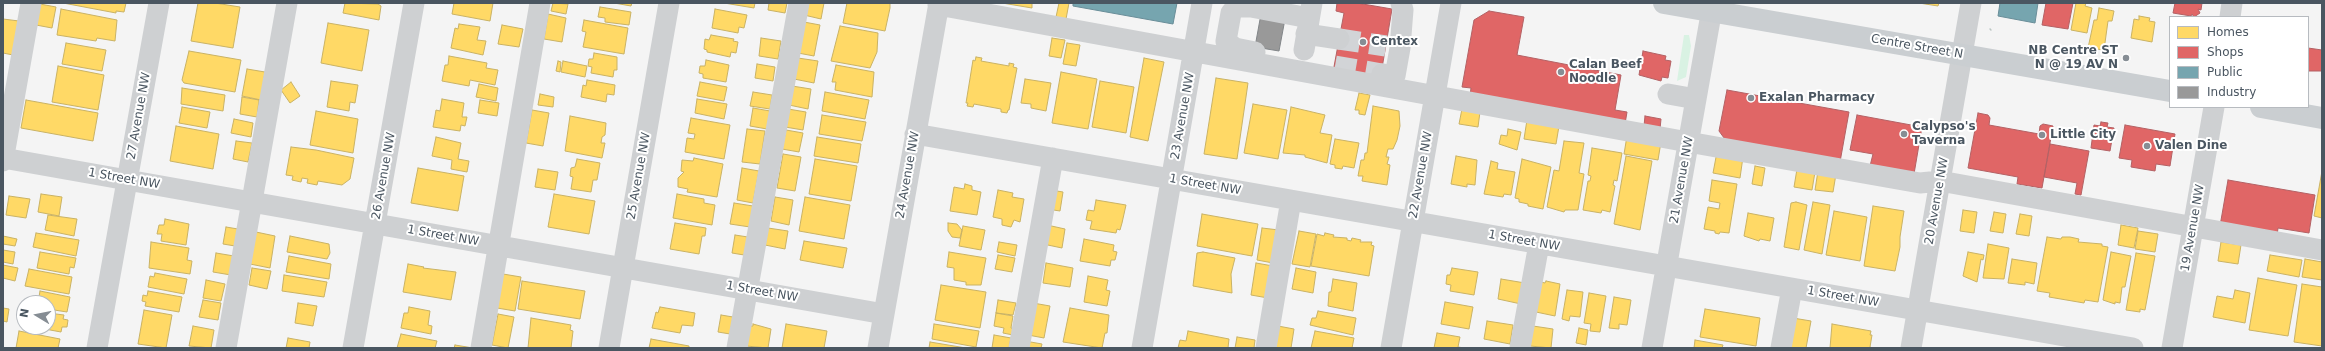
<!DOCTYPE html>
<html>
<head>
<meta charset="utf-8">
<style>
  body { margin:0 }
  #map { position:relative; width:2325px; height:351px; overflow:hidden; background:#f4f4f4; font-family:"DejaVu Sans",sans-serif }
  canvas { display:block }
  .frame { position:absolute; inset:0; border:4px solid #4a5661; pointer-events:none }
  .legend { position:absolute; left:2169px; top:16px; width:140px; height:92px; box-sizing:border-box; background:#fff; border:1px solid #b7bbc0; margin:0; padding:5px 7px; list-style:none; font-size:12px; color:#4a5661 }
  .legend li { display:flex; align-items:center; gap:8px; height:20px }
  .legend b { width:20px; border:1px solid #b7bbc0 }
  .north { position:absolute; left:16px; top:295px; width:40px; height:40px; box-sizing:border-box; background:#fff; border:1px solid #b7bbc0; border-radius:50%; rotate:280deg; font-size:11px; font-weight:700; line-height:16px; text-align:center; color:#4a5661 }
  .north::after { content:''; display:block; margin:auto; width:14px; height:18px; background:#868d94; clip-path:polygon(50% 0,100% 100%,50% 72%,0 100%) }
</style>
</head>
<body>
<div id="map">
<canvas width="2325" height="351"></canvas>
<div class="frame"></div>
<ul class="legend">
<li><b style="height:11px;background:#ffd966"></b>Homes</li>
<li><b style="height:11px;background:#e06666"></b>Shops</li>
<li><b style="height:11px;background:#76a5af"></b>Public</li>
<li><b style="height:11px;background:#999"></b>Industry</li>
</ul>
<div class="north">N</div>
</div>
<script>
const ctx = document.querySelector('canvas').getContext('2d');
ctx.lineJoin = 'round';
function fill(path, color) { ctx.fillStyle = color; ctx.fill(path, 'evenodd'); }
const shape = rows => new Path2D(rows.map(r => 'M' + r).join(''));
function trace(path, color, width, dash) { ctx.strokeStyle = color; ctx.lineWidth = width; ctx.lineCap = dash ? 'butt' : 'round'; ctx.setLineDash(dash || []); ctx.stroke(path); }
function write(font, color, halo, rows, align = 'center') {
  ctx.font = font + ' "DejaVu Sans",sans-serif'; ctx.lineWidth = 4; ctx.setLineDash([]); ctx.textBaseline = 'middle'; ctx.strokeStyle = halo; ctx.fillStyle = color; for (const [text, x, y, turn = 0] of rows) {
    ctx.save(); ctx.translate(x, y); ctx.rotate((+turn || 0) * Math.PI / 180); ctx.textAlign = isNaN(turn) ? turn : align; if (halo) ctx.strokeText(text, 0, 0); ctx.fillText(text, 0, 0); ctx.restore();
  }
}
const green = shape([
  [1684,35,1689,35,1691,46,1686,77,1677,81]
]);
const homes = shape([
  [63,3,126,3,124,12,116,11,116,13,63,3],
  [198,3,215,3,240,7,233,48,191,41,198,3],
  [345,3,378,4,381,6,379,20,343,13,345,3],
  [454,3,493,3,490,21,452,14,454,3],
  [553,3,568,4,566,14,551,11,553,3],
  [614,3,632,3,631,6,614,3],
  [724,3,755,3,754,8,724,3],
  [769,3,787,3,785,13,768,10,769,3],
  [806,3,824,3,821,19,804,15,806,3],
  [847,3,890,3,890,8,885,31,843,23,847,3],
  [1002,3,1032,3,1032,8,1002,3],
  [1059,3,1069,3,1066,19,1056,17,1059,3],
  [1919,3,1939,3,1938,6,1919,3],
  [2076,3,2086,3,2085,6,2092,8,2087,33,2071,30,2076,3],
  [40,4,56,7,52,28,36,25,40,4],
  [600,7,631,12,629,25,605,22,605,18,598,17,600,7],
  [2099,8,2114,11,2112,21,2108,21,2104,50,2088,48,2094,20,2097,20,2099,8],
  [61,9,117,20,115,41,97,38,96,41,57,35,61,9],
  [715,9,747,15,744,28,739,27,738,33,712,28,715,9],
  [548,14,566,18,562,42,544,39,548,14],
  [2139,16,2150,18,2149,21,2155,22,2152,42,2131,38,2134,19,2139,20,2139,16],
  [3,19,19,21,13,55,3,53,3,19],
  [584,20,628,28,624,54,583,47,586,32,582,31,584,20],
  [804,22,820,25,814,56,798,53,804,22],
  [328,23,369,30,362,71,321,63,328,23],
  [459,24,480,27,477,40,486,41,483,55,451,48,455,28,458,29,459,24],
  [502,25,523,29,519,47,498,44,502,25],
  [840,26,878,33,877,52,870,68,831,61,840,26],
  [711,35,734,39,733,41,738,42,736,53,731,52,730,57,707,52,707,50,704,49,705,39,709,40,711,35],
  [761,38,781,41,778,59,759,56,761,38],
  [1052,38,1065,40,1061,58,1049,56,1052,38],
  [66,43,106,50,102,71,62,64,66,43],
  [1067,43,1080,45,1076,66,1063,64,1067,43],
  [189,51,241,60,235,92,184,83,182,80,189,51],
  [594,53,617,57,617,70,614,70,613,77,591,73,592,67,588,66,589,59,593,59,594,53],
  [449,56,487,63,486,68,498,70,495,85,470,80,469,86,442,81,445,65,448,65,449,56],
  [976,57,982,58,981,61,1009,66,1009,63,1014,64,1013,67,1017,68,1009,110,1008,110,1007,113,1001,112,1001,109,974,104,973,107,967,106,968,103,966,103,973,60,975,61,976,57],
  [798,58,818,61,814,83,794,79,798,58],
  [1144,58,1164,62,1148,141,1130,137,1144,58],
  [706,60,729,65,726,82,703,78,703,74,699,73,700,66,705,66,706,60],
  [558,61,561,62,560,72,556,71,558,61],
  [563,61,587,66,585,77,561,72,563,61],
  [757,64,775,67,773,81,755,78,757,64],
  [836,65,874,72,872,97,835,90,836,82,832,82,836,65],
  [58,66,104,75,98,110,52,102,58,66],
  [247,69,265,72,261,100,242,96,247,69],
  [1061,72,1097,79,1088,129,1052,123,1061,72],
  [1216,78,1248,83,1237,159,1204,154,1216,78],
  [1025,79,1051,83,1046,111,1031,108,1031,104,1021,103,1025,79],
  [587,80,615,85,614,95,607,94,606,102,581,97,583,85,586,86,587,80],
  [331,81,358,85,355,103,350,102,349,111,327,107,331,81],
  [1100,81,1134,87,1126,133,1092,127,1100,81],
  [291,82,300,96,290,103,281,90,291,82],
  [700,82,727,87,724,101,697,96,700,82],
  [479,84,498,88,496,101,476,97,479,84],
  [792,86,811,89,808,109,789,105,792,86],
  [182,88,225,95,223,111,181,104,182,88],
  [753,92,772,95,770,109,750,106,753,92],
  [825,92,869,100,865,119,822,111,825,92],
  [1359,93,1370,95,1365,115,1359,114,1359,110,1355,110,1359,93],
  [540,94,554,97,553,107,538,105,540,94],
  [242,97,259,100,257,117,240,114,242,97],
  [442,99,464,103,462,117,467,117,465,126,461,125,460,131,433,127,436,110,440,111,442,99],
  [697,99,727,104,724,119,695,113,697,99],
  [26,100,98,113,93,141,21,128,26,100],
  [480,100,499,103,497,116,478,113,480,100],
  [1253,104,1287,110,1278,159,1244,153,1253,104],
  [1373,106,1399,111,1400,126,1397,140,1393,149,1388,149,1386,157,1389,157,1387,164,1390,165,1387,185,1362,181,1363,176,1358,176,1361,160,1364,160,1365,153,1367,153,1373,106],
  [182,107,210,112,207,128,179,123,182,107],
  [1291,107,1325,115,1320,133,1332,135,1327,163,1305,157,1305,155,1283,153,1291,107],
  [753,108,770,111,767,129,750,126,753,108],
  [788,109,806,112,803,130,785,127,788,109],
  [1462,109,1480,112,1478,127,1459,124,1462,109],
  [532,110,549,113,543,146,526,143,532,110],
  [316,111,358,119,353,153,310,145,316,111],
  [822,115,866,122,862,141,819,134,822,115],
  [570,116,606,123,605,135,602,137,601,143,605,143,602,158,565,151,570,116],
  [691,118,730,125,724,159,685,152,687,138,694,139,695,134,688,133,691,118],
  [234,119,253,123,251,137,231,133,234,119],
  [1527,120,1559,126,1556,144,1524,139,1527,120],
  [176,126,219,134,213,169,170,161,176,126],
  [747,129,765,131,760,164,742,162,747,129],
  [1508,129,1521,132,1517,150,1499,144,1501,135,1507,136,1508,129],
  [786,130,803,133,799,152,782,149,786,130],
  [1627,136,1661,142,1658,160,1624,154,1627,136],
  [436,137,461,143,458,159,469,161,467,172,451,169,452,160,432,156,436,137],
  [817,137,861,144,858,163,814,156,817,137],
  [1335,139,1359,143,1354,168,1343,166,1342,169,1335,168,1335,165,1330,164,1335,139],
  [236,141,252,143,248,162,233,159,236,141],
  [1564,141,1584,143,1579,173,1584,174,1578,210,1565,210,1564,212,1547,207,1554,170,1559,171,1564,141],
  [291,147,316,150,354,158,350,179,342,185,318,181,317,185,307,183,308,179,302,178,301,182,292,180,293,176,286,175,291,147],
  [1592,148,1622,153,1617,181,1614,180,1613,185,1615,186,1610,212,1602,210,1601,213,1583,210,1588,181,1590,181,1591,176,1588,175,1592,148],
  [1717,152,1743,157,1740,178,1713,173,1717,152],
  [783,154,801,157,795,191,777,188,783,154],
  [1456,156,1477,160,1475,185,1467,184,1467,187,1451,184,1456,156],
  [1626,156,1652,161,1640,230,1614,224,1626,156],
  [694,158,723,164,717,197,687,192,688,189,678,187,678,178,684,172,681,171,682,160,693,161,694,158],
  [577,159,600,163,597,180,593,180,591,192,571,189,573,177,570,176,571,168,575,167,577,159],
  [815,159,857,166,851,201,809,194,815,159],
  [1522,159,1551,167,1543,209,1528,206,1528,204,1519,202,1519,199,1515,198,1522,159],
  [1491,161,1498,163,1497,169,1515,172,1511,195,1504,194,1503,197,1484,194,1491,161],
  [1755,166,1765,168,1762,186,1752,184,1755,166],
  [418,168,464,176,458,211,411,203,418,168],
  [742,168,759,171,753,203,737,200,742,168],
  [538,169,558,172,555,190,535,187,538,169],
  [1797,169,1815,172,1812,190,1794,187,1797,169],
  [1818,171,1836,174,1833,192,1815,190,1818,171],
  [2322,171,2322,218,2314,216,2322,171],
  [1712,180,1737,184,1729,233,1720,232,1719,234,1715,233,1715,231,1704,229,1708,207,1719,209,1720,203,1709,201,1712,180],
  [965,184,972,186,972,190,981,192,977,215,950,211,954,187,964,189,965,184],
  [998,190,1013,193,1012,197,1024,199,1020,222,1014,220,1011,227,1002,225,1002,219,993,217,998,190],
  [1051,190,1063,192,1060,211,1047,209,1051,190],
  [41,194,62,197,59,216,38,212,41,194],
  [554,194,595,201,589,234,548,227,554,194],
  [677,194,704,199,704,203,715,205,712,225,673,218,677,194],
  [9,196,30,199,26,218,6,215,9,196],
  [775,197,793,200,789,225,771,221,775,197],
  [805,197,850,205,844,239,799,231,805,197],
  [1096,200,1126,205,1122,223,1120,230,1117,229,1116,233,1090,229,1092,221,1086,220,1088,210,1094,211,1096,200],
  [1796,202,1807,205,1799,250,1784,247,1791,203,1796,202],
  [1813,202,1830,205,1822,254,1804,250,1813,202],
  [734,203,753,206,750,227,730,224,734,203],
  [1873,206,1904,211,1900,237,1900,247,1895,271,1864,266,1873,206],
  [1963,210,1977,212,1974,233,1960,231,1963,210],
  [1834,211,1867,217,1860,261,1826,255,1834,211],
  [1994,212,2006,214,2003,233,1990,231,1994,212],
  [1748,213,1774,218,1770,241,1760,239,1759,241,1744,236,1748,213],
  [1202,214,1258,224,1252,256,1197,246,1202,214],
  [2020,214,2032,216,2029,236,2016,234,2020,214],
  [48,215,77,219,74,236,45,230,48,215],
  [165,219,189,224,186,245,161,241,162,234,157,234,159,225,164,225,165,219],
  [675,223,706,228,705,236,702,236,699,254,670,249,675,223],
  [948,223,957,224,962,230,960,238,952,237,948,231,948,223],
  [1047,225,1065,229,1062,248,1043,244,1047,225],
  [2121,225,2138,228,2134,248,2118,245,2121,225],
  [963,226,985,230,981,250,959,246,963,226],
  [226,227,238,229,235,246,223,244,226,227],
  [768,228,788,231,785,249,765,245,768,228],
  [1262,228,1279,230,1273,263,1257,260,1262,228],
  [1299,231,1316,234,1310,267,1292,264,1299,231],
  [2138,231,2158,234,2155,252,2135,249,2138,231],
  [256,232,275,236,270,268,250,264,256,232],
  [36,233,79,240,76,256,33,247,36,233],
  [1325,233,1334,235,1333,237,1347,238,1347,240,1351,241,1352,238,1361,240,1360,242,1372,242,1371,245,1374,246,1369,276,1311,266,1317,234,1324,236,1325,233],
  [735,235,748,237,744,255,732,253,735,235],
  [3,236,17,239,15,246,3,244,3,236],
  [290,236,329,244,330,253,327,259,287,252,290,236],
  [2047,237,2061,239,2062,237,2070,237,2079,239,2078,242,2102,244,2102,246,2108,247,2098,302,2085,300,2084,303,2049,297,2050,293,2037,291,2047,237],
  [1084,239,1114,245,1113,251,1117,252,1115,260,1111,260,1110,266,1080,261,1084,239],
  [804,241,847,248,843,268,800,260,804,241],
  [151,242,189,248,187,260,192,261,190,274,149,268,151,242],
  [999,242,1017,245,1015,256,997,252,999,242],
  [2221,242,2241,245,2238,264,2218,261,2221,242],
  [1988,244,2009,248,2004,279,1983,278,1988,244],
  [3,250,15,252,13,264,3,262,3,250],
  [40,252,76,258,74,268,70,267,69,274,37,268,40,252],
  [949,252,986,258,981,285,966,285,966,282,954,280,954,268,947,267,949,252],
  [1203,252,1235,258,1231,274,1232,293,1193,286,1197,253,1203,252],
  [1968,252,1984,255,1983,260,1981,259,1977,282,1963,276,1968,252],
  [2111,252,2131,256,2125,287,2122,287,2120,303,2115,302,2115,304,2103,300,2111,252],
  [216,253,234,256,231,275,213,272,216,253],
  [2136,253,2155,256,2145,310,2140,309,2140,312,2126,310,2136,253],
  [998,255,1015,258,1012,272,995,269,998,255],
  [2270,255,2302,260,2299,277,2267,271,2270,255],
  [289,256,331,264,329,279,286,272,289,256],
  [2012,259,2037,263,2034,284,2025,282,2025,285,2008,283,2012,259],
  [2305,259,2322,262,2322,280,2302,277,2305,259],
  [1046,263,1073,268,1070,287,1043,283,1046,263],
  [1256,263,1273,266,1268,298,1251,295,1256,263],
  [408,264,424,267,423,268,456,272,451,300,403,292,408,264],
  [3,265,18,268,15,281,3,278,3,265],
  [252,268,271,271,267,289,249,285,252,268],
  [1296,268,1316,272,1313,293,1292,289,1296,268],
  [1452,268,1478,272,1474,295,1450,291,1451,285,1446,284,1447,275,1450,275,1452,268],
  [29,269,72,277,69,294,25,286,29,269],
  [155,273,187,279,184,294,148,287,150,276,154,277,155,273],
  [503,274,521,277,515,311,497,308,503,274],
  [284,275,327,282,324,297,282,291,284,275],
  [1088,276,1108,280,1106,290,1110,291,1107,306,1084,302,1088,276],
  [2258,278,2297,285,2288,336,2249,330,2258,278],
  [1333,279,1357,283,1353,311,1328,306,1329,292,1331,292,1333,279],
  [1501,279,1525,283,1521,304,1498,299,1501,279],
  [206,280,225,284,221,301,203,298,206,280],
  [522,281,585,291,580,319,518,309,522,281],
  [1546,281,1560,284,1555,316,1536,312,1541,282,1545,283,1546,281],
  [2302,284,2322,287,2322,346,2294,342,2302,284],
  [941,285,986,292,980,328,935,320,941,285],
  [1567,290,1583,292,1580,317,1570,316,1569,321,1562,319,1567,290],
  [2235,290,2250,293,2245,323,2213,317,2217,296,2233,299,2235,290],
  [40,291,70,297,67,312,48,309,48,303,38,303,40,291],
  [148,291,182,297,179,312,145,306,146,302,142,301,143,295,147,296,148,291],
  [1589,293,1606,296,1600,332,1590,331,1591,324,1584,323,1589,293],
  [1614,297,1631,300,1627,325,1619,324,1619,329,1609,328,1614,297],
  [203,300,221,303,218,320,199,317,203,300],
  [998,300,1016,303,1013,315,996,313,998,300],
  [1445,302,1473,307,1469,329,1441,324,1445,302],
  [298,303,317,306,313,326,295,323,298,303],
  [1033,303,1050,306,1044,338,1028,335,1033,303],
  [409,307,430,311,428,325,432,326,431,334,401,328,404,313,408,313,409,307],
  [660,307,695,313,693,326,682,325,680,333,652,328,656,312,658,313,660,307],
  [3,308,9,309,7,322,3,321,3,308],
  [1070,308,1109,315,1107,333,1105,333,1102,348,1063,342,1070,308],
  [1705,309,1760,318,1756,346,1700,337,1705,309],
  [144,310,172,315,166,348,138,344,144,310],
  [1318,311,1356,318,1353,335,1310,325,1312,318,1316,318,1318,311],
  [48,313,64,315,63,319,68,320,67,327,62,327,61,332,34,327,48,327,48,313],
  [996,313,1013,316,1011,328,1014,329,1013,335,1003,333,1004,328,994,326,996,313],
  [498,314,514,317,508,348,492,345,498,314],
  [721,315,733,317,730,334,718,332,721,315],
  [531,318,571,325,570,330,573,331,571,348,528,348,531,318],
  [1793,318,1811,321,1806,348,1788,348,1793,318],
  [1487,321,1513,325,1510,344,1484,339,1487,321],
  [753,324,771,329,768,348,746,346,749,326,753,326,753,324],
  [786,324,827,331,824,348,782,348,786,324],
  [934,324,979,331,976,347,932,339,934,324],
  [1832,324,1871,331,1870,335,1872,335,1870,347,1872,348,1830,348,1832,324],
  [193,326,214,330,211,348,189,346,193,326],
  [1278,326,1294,329,1291,348,1274,348,1278,326],
  [1533,326,1553,329,1551,348,1530,346,1533,326],
  [1579,328,1588,330,1586,345,1576,343,1579,328],
  [19,331,60,339,58,348,16,348,19,331],
  [1188,331,1229,339,1228,348,1178,348,1180,340,1186,341,1188,331],
  [1315,331,1354,338,1352,348,1311,348,1315,331],
  [1437,333,1460,337,1458,347,1464,348,1434,348,1437,333],
  [401,334,437,341,435,348,397,348,401,334],
  [994,335,1011,338,1009,348,992,348,994,335],
  [1237,337,1255,340,1254,348,1235,348,1237,337],
  [288,338,310,342,309,348,286,348,288,338],
  [651,339,689,346,689,348,649,348,651,339],
  [1695,340,1723,345,1722,348,1694,348,1695,340],
  [1025,341,1042,344,1041,348,1024,348,1025,341],
  [930,342,966,348,929,348,930,342],
  [455,345,473,348,454,348,455,345]
]);
const shops = shape([
  [1337,3,1357,3,1392,9,1380,80,1333,72,1344,13,1336,11,1337,3],
  [2046,3,2073,3,2068,29,2042,25,2046,3],
  [2175,3,2202,3,2201,10,2198,9,2200,13,2194,17,2192,14,2191,16,2173,13,2175,3],
  [1489,11,1524,17,1517,55,1621,75,1615,110,1627,112,1625,124,1470,96,1471,88,1462,87,1474,20,1489,11],
  [2308,48,2322,50,2322,71,2308,71,2308,48],
  [1643,51,1666,56,1665,60,1671,61,1668,78,1662,77,1661,81,1639,75,1643,51],
  [1727,90,1849,112,1840,162,1727,142,1719,131,1727,90],
  [1978,113,1988,115,1990,118,1989,125,2039,134,2040,126,2043,124,2053,126,2042,188,2017,184,2018,177,1968,168,1978,113],
  [1857,115,1922,127,1914,174,1870,166,1873,154,1850,150,1857,115],
  [1645,116,1661,119,1660,129,1644,126,1645,116],
  [2101,122,2108,123,2107,127,2114,128,2110,151,2091,148,2094,125,2100,126,2101,122],
  [2125,125,2175,134,2170,166,2156,164,2155,171,2131,167,2132,160,2119,158,2125,125],
  [2050,144,2089,151,2081,195,2075,194,2077,183,2044,177,2050,144],
  [2228,180,2315,195,2309,233,2278,228,2277,236,2220,226,2228,180]
]);
const public = shape([
  [1073,3,1177,3,1173,24,1073,6,1073,3],
  [2000,3,2038,3,2035,23,1998,16,2000,3]
]);
const industry = shape([
  [1261,14,1285,19,1279,51,1255,47,1261,14]
]);
const minorTunnel = shape([
  [1339,39,1386,46],
  [1335,66,1382,74]
]);
const path = shape([
  [1990,30,1991,29]
]);
const minor = shape([
  [1252,3,1251,7,1309,18],
  [938,5,1688,142,1920,183,1940,181,2322,250],
  [1251,7,1236,7,1231,13,1226,41,1235,48,1255,52],
  [2230,17,2232,3],
  [1306,34,1339,39],
  [1304,50,1312,3],
  [1382,74,1395,76,1400,48,1403,10,1401,3],
  [1668,94,1696,99],
  [915,134,2133,348],
  [3,158,884,314],
  [3,161,31,3],
  [97,348,159,3],
  [226,348,287,3],
  [353,348,414,3],
  [481,348,540,3],
  [609,348,669,3],
  [737,348,799,3],
  [878,348,939,3],
  [1019,348,1053,158],
  [1142,348,1202,3],
  [1266,348,1291,200],
  [1391,348,1451,3],
  [1520,348,1539,244],
  [1652,348,1713,3],
  [1781,348,1792,288],
  [1911,348,1971,3],
  [2172,348,2214,107]
]);
const major = shape([
  [1664,3,2170,91],
  [2261,107,2322,118]
]);
const markers = [
  [1363,42,4,"#868d94"],
  [2126,58,4,"#868d94"],
  [1561,72,4,"#868d94"],
  [1751,98,4,"#868d94"],
  [1904,134,4,"#868d94"],
  [2042,135,4,"#868d94"],
  [2147,146,4,"#868d94"]
];
const poiNames = [
  ["Centex",1371,42],
  ["NB Centre ST",2118,51,"right"],
  ["N @ 19 AV N",2118,65,"right"],
  ["Calan Beef",1569,65],
  ["Noodle",1569,79],
  ["Exalan Pharmacy",1759,98],
  ["Calypso's",1912,127],
  ["Taverna",1912,141],
  ["Little City",2050,135],
  ["Valen Dine",2155,146]
];
const streetNames = [
  ["Centre Street N",1917,47,10],
  ["27 Avenue NW",139,116,-80],
  ["23 Avenue NW",1183,116,-80],
  ["24 Avenue NW",908,175,-80],
  ["22 Avenue NW",1421,175,-80],
  ["26 Avenue NW",384,176,-80],
  ["25 Avenue NW",639,176,-80],
  ["1 Street NW",124,179,10],
  ["21 Avenue NW",1682,180,-80],
  ["1 Street NW",1205,185,10],
  ["20 Avenue NW",1937,201,-80],
  ["19 Avenue NW",2193,228,-80],
  ["1 Street NW",443,236,10],
  ["1 Street NW",1524,241,10],
  ["1 Street NW",762,292,10],
  ["1 Street NW",1843,297,10]
];
fill(green, '#d9f2e3');
fill(homes, '#ffd966');
trace(homes, '#c9b264', 1);
fill(shops, '#e06666');
trace(shops, '#b36164', 1);
fill(public, '#76a5af');
trace(public, '#698d98', 1);
fill(industry, '#999');
trace(industry, '#818588', 1);
trace(minorTunnel, '#d2d4d7', 21, [21, 10]);
trace(path, '#bcc7c4', 2.5, [3, 2]);
trace(minor, '#ced0d2', 21);
trace(major, '#caced1', 22);
for (const [x, y, r, color] of markers) { const dot = new Path2D(); dot.arc(x, y, r, 0, 2 * Math.PI); ctx.fillStyle = color; ctx.fill(dot); trace(dot, '#fff', 1.5); }
write('bold 12px', '#4a5661', '#fff', poiNames, 'left');
write('12px', '#4a5661', '#fff', streetNames);
</script>
</body>
</html>
